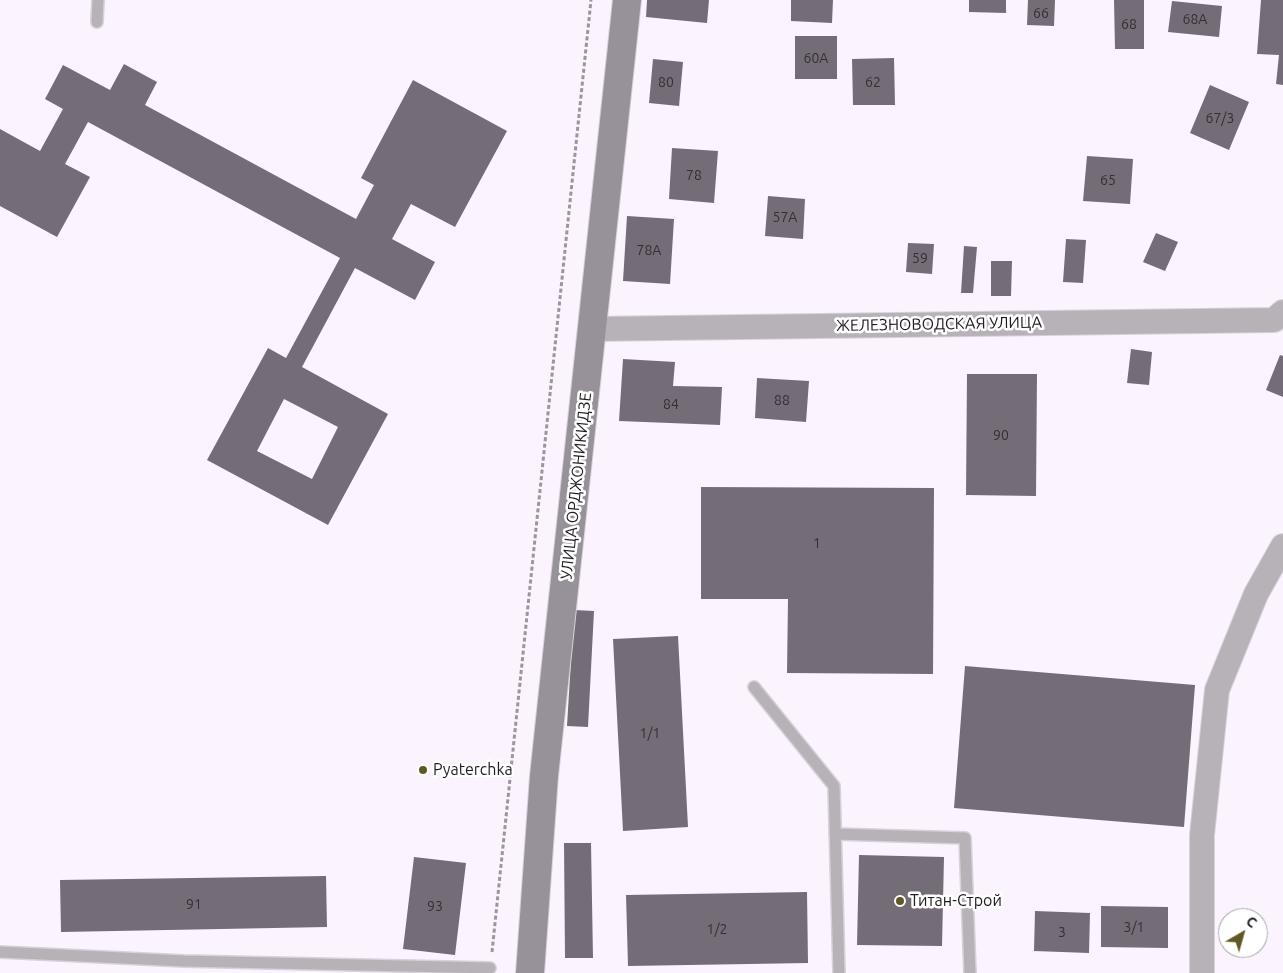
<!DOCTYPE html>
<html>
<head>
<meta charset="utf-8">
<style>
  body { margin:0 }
  #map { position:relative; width:1283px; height:973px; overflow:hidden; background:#fbf3fd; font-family:Ubuntu,sans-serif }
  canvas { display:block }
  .north { position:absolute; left:1218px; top:908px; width:50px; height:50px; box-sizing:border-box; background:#fff; border:1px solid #a5a4a6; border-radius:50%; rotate:38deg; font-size:14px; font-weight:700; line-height:20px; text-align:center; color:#1f1b20 }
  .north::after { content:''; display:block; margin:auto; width:18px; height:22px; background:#605824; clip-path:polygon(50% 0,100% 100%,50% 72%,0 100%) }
</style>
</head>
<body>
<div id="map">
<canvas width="1283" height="973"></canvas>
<div class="north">С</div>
</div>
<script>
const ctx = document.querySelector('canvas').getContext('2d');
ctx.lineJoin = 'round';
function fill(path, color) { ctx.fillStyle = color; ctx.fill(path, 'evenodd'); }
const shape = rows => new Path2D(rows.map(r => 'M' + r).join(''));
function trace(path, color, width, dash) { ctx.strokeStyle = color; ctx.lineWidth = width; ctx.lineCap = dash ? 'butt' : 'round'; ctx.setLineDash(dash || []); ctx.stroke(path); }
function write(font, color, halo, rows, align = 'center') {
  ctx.font = font + ' Ubuntu,sans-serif'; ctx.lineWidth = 5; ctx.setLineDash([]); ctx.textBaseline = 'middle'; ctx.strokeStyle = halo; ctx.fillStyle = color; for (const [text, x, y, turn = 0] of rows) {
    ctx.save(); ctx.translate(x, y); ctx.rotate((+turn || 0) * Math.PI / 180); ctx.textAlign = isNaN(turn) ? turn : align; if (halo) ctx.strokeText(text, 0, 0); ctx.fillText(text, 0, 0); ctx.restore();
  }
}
const building = shape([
  [647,0,709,0,707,23,646,17],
  [791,0,833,0,832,23,791,21],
  [969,0,1006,0,1006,13,969,12],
  [1028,0,1055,0,1054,26,1027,25],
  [1114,0,1144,0,1144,49,1115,49],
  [1261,0,1283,0,1283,85,1276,84,1279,55,1257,54],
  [1172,1,1222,6,1219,37,1168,32],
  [795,36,837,36,837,79,795,79],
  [894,58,895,105,853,105,852,59],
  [653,59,683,62,679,106,649,103],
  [124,64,157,82,145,105,356,219,374,185,361,178,413,80,507,131,455,227,411,204,392,239,435,262,415,300,355,268,302,367,388,414,328,525,207,460,268,348,286,358,340,258,88,122,65,164,90,177,57,237,0,206,0,129,40,151,63,109,45,99,63,65,110,90],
  [284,399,338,427,312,479,257,451],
  [1210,85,1249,102,1229,150,1190,133],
  [672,148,718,151,714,203,669,199],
  [1087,156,1133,159,1130,204,1083,201],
  [768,196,805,199,803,239,765,236],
  [627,216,674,219,670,284,623,281],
  [1156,233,1178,242,1165,271,1143,262],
  [1066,239,1086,240,1083,283,1063,282],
  [908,243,934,244,932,274,906,272],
  [964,246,977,247,973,293,961,293],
  [991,261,1012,261,1011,296,991,296],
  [1131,349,1152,352,1149,385,1127,383],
  [1280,355,1283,356,1283,397,1266,390],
  [623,359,675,362,673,386,722,387,720,425,619,421],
  [967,374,1037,374,1036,496,966,495],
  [757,378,809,381,806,422,755,418],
  [701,487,934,488,933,674,787,673,788,599,701,599],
  [574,610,594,611,588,727,567,726],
  [678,636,688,827,623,831,613,639],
  [965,666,1195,685,1184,827,954,808],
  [564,843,591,843,593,958,565,958],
  [859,855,944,857,942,946,857,945],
  [414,857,466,863,455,955,403,949],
  [326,876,327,927,61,932,60,880],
  [807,892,808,963,628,966,626,895],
  [1101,906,1168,907,1168,948,1101,947],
  [1035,911,1090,913,1089,953,1034,951]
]);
const path = shape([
  [492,952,591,0]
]);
const lane = shape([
  [97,22,98,0],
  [754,687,834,786,839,973],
  [835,834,965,838,970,973],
  [0,952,184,961,490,968]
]);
const street = shape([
  [593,329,1274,320,1283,312],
  [1202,973,1202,835,1217,690,1256,594,1283,546]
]);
const secondary = shape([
  [530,973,544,776,627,0]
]);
const markers = [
  [423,770,5,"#605824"],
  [900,901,5,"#605824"]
];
const numberNames = [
  ["66",1041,13],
  ["68А",1195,19],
  ["68",1129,24],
  ["60А",816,58],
  ["80",666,82],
  ["62",873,82],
  ["67/3",1220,118],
  ["78",694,175],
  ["65",1108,180],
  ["57А",785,217],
  ["78А",649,250],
  ["59",920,258],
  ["88",782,400],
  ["84",671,404],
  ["90",1001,435],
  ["1",817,543],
  ["1/1",650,733],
  ["91",194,904],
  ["93",435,906],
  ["3/1",1134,927],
  ["1/2",717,929],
  ["3",1062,932]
];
const streetNames = [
  ["ЖЕЛЕЗНОВОДСКАЯ УЛИЦА",939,324,-1],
  ["УЛИЦА ОРДЖОНИКИДЗЕ",576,486,-84]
];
const poiNames = [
  ["Pyaterchka",433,770],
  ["Титан-Строй",910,901]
];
fill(building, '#746c77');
trace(lane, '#d8d0da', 14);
trace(street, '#d8d0da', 26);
trace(secondary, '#d8d0da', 30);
trace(path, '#9c959d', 3, [4, 2.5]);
trace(lane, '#b7b2b8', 11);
trace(street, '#b7b2b8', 24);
trace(secondary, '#979299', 28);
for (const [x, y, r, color] of markers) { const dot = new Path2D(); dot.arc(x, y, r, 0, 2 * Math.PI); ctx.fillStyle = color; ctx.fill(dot); trace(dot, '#fff', 2); }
write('14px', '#342f36', null, numberNames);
write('16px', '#1f1b20', '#fff', streetNames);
write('16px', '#1f1b20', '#fff', poiNames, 'left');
</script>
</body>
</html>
